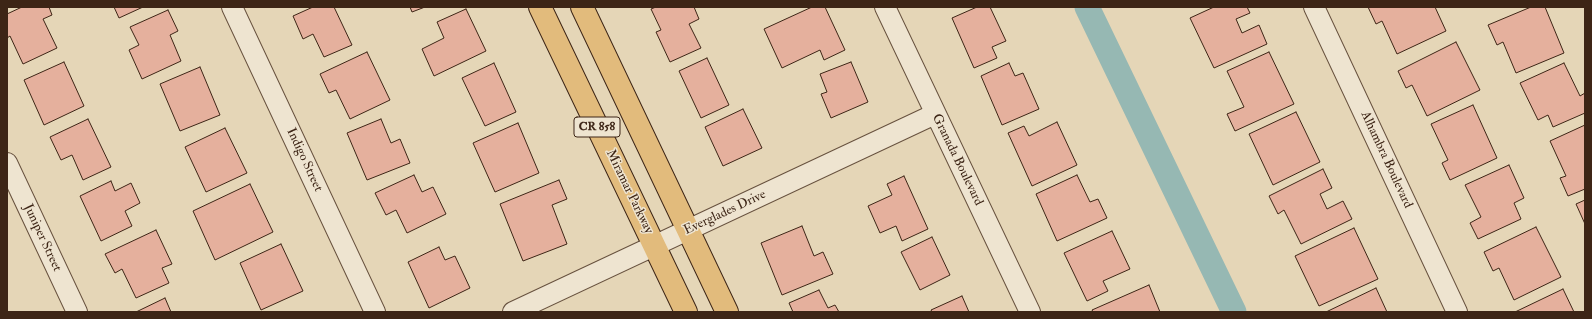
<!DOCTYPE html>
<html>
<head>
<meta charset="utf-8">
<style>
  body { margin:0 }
  #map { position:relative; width:1592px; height:319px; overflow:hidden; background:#e5d6b7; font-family:"IM FELL Double Pica",serif }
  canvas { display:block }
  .frame { position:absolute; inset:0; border:8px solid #3d2516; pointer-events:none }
</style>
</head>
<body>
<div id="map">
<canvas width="1592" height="319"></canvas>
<div class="frame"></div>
</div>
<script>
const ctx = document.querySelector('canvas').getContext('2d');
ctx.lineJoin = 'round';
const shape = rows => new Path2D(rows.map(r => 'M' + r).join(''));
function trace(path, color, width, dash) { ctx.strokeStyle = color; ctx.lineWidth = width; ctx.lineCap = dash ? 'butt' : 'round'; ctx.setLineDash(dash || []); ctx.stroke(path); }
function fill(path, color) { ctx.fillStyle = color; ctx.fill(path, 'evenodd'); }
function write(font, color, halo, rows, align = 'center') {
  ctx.font = font + ' "IM FELL Double Pica",serif'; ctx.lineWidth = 3; ctx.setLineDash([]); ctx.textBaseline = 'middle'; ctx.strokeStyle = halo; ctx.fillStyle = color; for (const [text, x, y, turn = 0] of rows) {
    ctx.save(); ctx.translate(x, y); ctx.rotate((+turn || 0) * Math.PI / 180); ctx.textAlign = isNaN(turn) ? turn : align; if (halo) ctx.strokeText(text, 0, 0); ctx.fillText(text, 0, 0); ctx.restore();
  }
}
const canal = shape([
  [1087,7,1234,312]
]);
const building = shape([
  [22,7,49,7,52,15,43,19,57,48,23,64,10,36,7,38,7,14,22,7],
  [114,7,143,7,119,18,114,7],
  [313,7,334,7,352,45,324,57,313,34,303,39,293,16,313,7],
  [410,7,425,7,412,12,410,7],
  [656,7,694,7,699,19,689,24,701,48,670,62,656,32,661,30,651,9,656,7],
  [812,7,825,7,845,50,824,60,820,50,782,68,764,29,812,7],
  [977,7,990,7,1006,41,992,47,997,58,974,68,952,18,977,7],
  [1214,7,1247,7,1250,13,1236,19,1242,33,1259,25,1267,44,1214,68,1190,18,1214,7],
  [1368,7,1435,7,1446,31,1397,54,1382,21,1376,24,1368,7],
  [1531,7,1545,7,1564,53,1516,73,1503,42,1497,45,1488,25,1531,7],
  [466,9,486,51,434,76,422,49,444,38,437,22,466,9],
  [168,10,178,31,170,35,181,61,142,79,129,50,139,45,130,27,168,10],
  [1456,42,1480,90,1427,116,1412,85,1406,88,1398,71,1456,42],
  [367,52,390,100,350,119,336,90,329,93,320,74,367,52],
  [1269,52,1294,104,1235,131,1227,114,1244,107,1227,71,1269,52],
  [707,58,729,105,701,118,679,71,707,58],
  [64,62,84,106,44,125,24,80,64,62],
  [851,62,868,102,831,118,821,94,827,92,820,74,851,62],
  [494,63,516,112,485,126,462,78,494,63],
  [1009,63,1015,76,1023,73,1039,109,1002,125,981,76,1009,63],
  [1564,63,1580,96,1585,93,1585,113,1553,127,1548,115,1538,120,1520,83,1564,63],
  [200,67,220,115,180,131,160,84,200,67],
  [1473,105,1497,158,1450,180,1442,163,1448,160,1431,124,1473,105],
  [743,109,762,148,723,166,705,127,743,109],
  [1296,112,1320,162,1273,185,1249,134,1296,112],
  [88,119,111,167,83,180,72,155,61,160,50,137,88,119],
  [381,119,391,143,400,139,410,163,367,180,347,133,381,119],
  [1057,122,1077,165,1032,186,1008,133,1024,126,1029,136,1057,122],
  [518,123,539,173,495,192,473,143,518,123],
  [1585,125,1585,189,1568,196,1560,178,1566,176,1550,141,1585,125],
  [225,128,247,173,206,192,185,147,225,128],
  [1509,165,1524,198,1514,203,1521,219,1478,239,1470,223,1481,217,1465,185,1509,165],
  [1323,169,1332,188,1320,194,1327,209,1343,201,1352,219,1301,244,1284,210,1278,214,1269,196,1323,169],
  [414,175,422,192,433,187,446,214,407,233,396,210,386,215,375,193,414,175],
  [1077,175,1090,202,1098,199,1107,218,1057,241,1036,194,1077,175],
  [904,176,928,229,902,241,896,226,880,233,868,206,892,195,887,184,904,176],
  [559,180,567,199,552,205,567,244,523,261,500,204,559,180],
  [111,181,115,191,131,183,140,203,125,211,132,226,101,241,80,196,111,181],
  [250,184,273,232,215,260,193,211,250,184],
  [1585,200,1585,224,1576,204,1585,200],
  [802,226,814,256,823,252,833,274,782,295,761,243,802,226],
  [1536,227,1561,277,1514,300,1499,268,1493,271,1484,252,1536,227],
  [1354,228,1378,279,1319,306,1295,256,1354,228],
  [156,230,172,264,162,268,169,283,136,298,122,269,115,273,105,254,156,230],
  [1112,231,1130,269,1103,281,1108,291,1087,301,1064,253,1112,231],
  [932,237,950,275,920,290,901,252,932,237],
  [281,244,303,291,261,310,240,263,281,244],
  [439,247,445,260,455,256,470,288,429,308,408,262,439,247],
  [1149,285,1160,312,1093,312,1092,310,1149,285],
  [1376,288,1387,312,1326,312,1376,288],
  [1563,289,1574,312,1515,312,1563,289],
  [819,290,828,308,835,305,839,312,793,312,789,303,819,290],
  [962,296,969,312,932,312,931,310,962,296],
  [165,298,171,312,136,312,165,298]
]);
const street = shape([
  [232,7,375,312],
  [885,7,1030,312],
  [1314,7,1457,312],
  [7,163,77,312],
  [513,312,935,114]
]);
const primary = shape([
  [540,7,686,312],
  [582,7,727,312]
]);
const shields = [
  [597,127,46]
];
const shieldNames = [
  ["CR 858",597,127]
];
const streetNames = [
  ["Indigo Street",304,160,65],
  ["Granada Boulevard",957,160,64],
  ["Alhambra Boulevard",1386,160,65],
  ["Miramar Parkway",629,192,64],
  ["Everglades Drive",725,213,-25],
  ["Juniper Street",42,238,65]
];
trace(canal, '#96b8b3', 25);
fill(building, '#e5b09d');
trace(building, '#3d2516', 1);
trace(street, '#67513e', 22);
trace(primary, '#3d2516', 24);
trace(street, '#eee4d0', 20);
trace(primary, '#e2bb7c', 22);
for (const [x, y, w] of shields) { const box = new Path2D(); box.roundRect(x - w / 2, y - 10, w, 20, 3); ctx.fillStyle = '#eee4d0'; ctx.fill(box); trace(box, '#3d2516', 1); }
write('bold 12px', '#3d2516', null, shieldNames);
write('13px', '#3d2516', '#eee4d0', streetNames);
</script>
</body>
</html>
